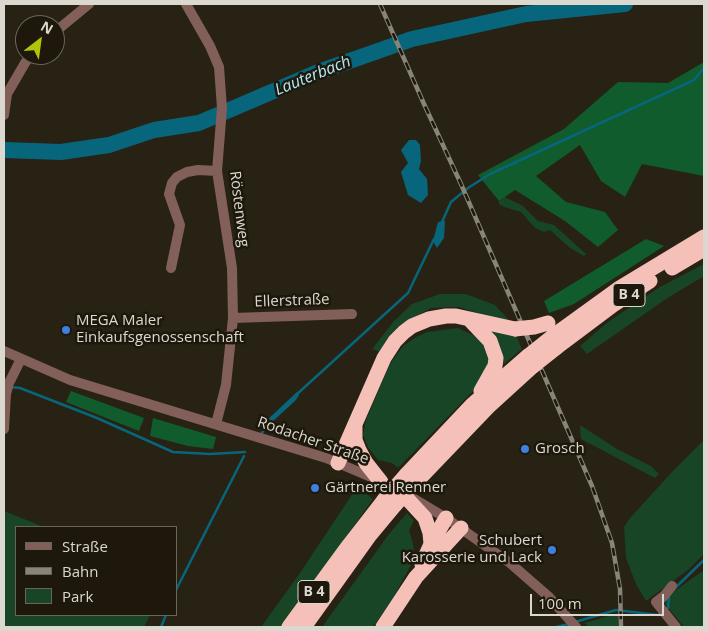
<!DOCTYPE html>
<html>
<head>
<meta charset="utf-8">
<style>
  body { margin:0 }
  #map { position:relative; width:708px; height:631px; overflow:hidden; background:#272214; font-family:"Open Sans",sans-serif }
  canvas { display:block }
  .frame { position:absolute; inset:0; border:5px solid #dbd8cf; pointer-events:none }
  .legend { position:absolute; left:15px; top:526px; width:162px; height:90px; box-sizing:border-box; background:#1d180b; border:1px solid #696559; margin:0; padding:6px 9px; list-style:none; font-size:15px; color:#dbd8cf }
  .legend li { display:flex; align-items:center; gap:10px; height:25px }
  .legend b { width:25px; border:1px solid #696559 }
  .north { position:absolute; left:15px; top:15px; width:50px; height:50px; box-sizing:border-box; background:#1d180b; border:1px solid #696559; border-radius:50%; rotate:30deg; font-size:14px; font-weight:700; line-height:20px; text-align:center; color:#dbd8cf }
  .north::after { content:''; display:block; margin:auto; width:18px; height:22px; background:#aec508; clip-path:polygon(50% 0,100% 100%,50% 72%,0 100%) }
  .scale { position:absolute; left:530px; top:594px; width:134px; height:22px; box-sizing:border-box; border:2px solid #dbd8cf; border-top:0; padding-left:6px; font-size:15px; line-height:18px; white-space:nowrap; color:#dbd8cf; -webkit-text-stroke:4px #1d180b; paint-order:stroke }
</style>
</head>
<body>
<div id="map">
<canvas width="708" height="631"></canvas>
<div class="frame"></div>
<ul class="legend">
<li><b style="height:6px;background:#835f5a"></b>Straße</li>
<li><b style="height:6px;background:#888479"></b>Bahn</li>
<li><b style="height:14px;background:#174526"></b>Park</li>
</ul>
<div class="north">N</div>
<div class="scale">100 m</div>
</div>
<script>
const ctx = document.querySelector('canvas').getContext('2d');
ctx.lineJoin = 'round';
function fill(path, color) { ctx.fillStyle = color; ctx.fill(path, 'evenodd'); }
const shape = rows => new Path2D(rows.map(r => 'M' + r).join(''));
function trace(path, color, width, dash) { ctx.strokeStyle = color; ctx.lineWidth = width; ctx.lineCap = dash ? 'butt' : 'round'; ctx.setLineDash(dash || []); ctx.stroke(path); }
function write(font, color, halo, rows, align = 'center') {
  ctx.font = font + ' "Open Sans",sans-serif'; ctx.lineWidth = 5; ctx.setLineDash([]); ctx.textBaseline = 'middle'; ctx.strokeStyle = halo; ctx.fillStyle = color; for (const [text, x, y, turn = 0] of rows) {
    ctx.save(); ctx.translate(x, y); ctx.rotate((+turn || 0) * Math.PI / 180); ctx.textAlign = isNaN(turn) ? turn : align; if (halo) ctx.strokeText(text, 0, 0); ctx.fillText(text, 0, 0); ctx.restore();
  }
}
const green = shape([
  [505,197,523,206,538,221,554,225,586,254,584,256,570,248,550,230,544,232,535,228,521,212,504,207,499,204,499,201],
  [704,264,704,276,666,299,587,354,580,346,608,322,660,287],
  [440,294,466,294,495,305,509,320,493,318,459,307,431,308,399,326,389,336,380,352,372,349,394,321,412,304],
  [458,328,481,339,492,357,475,389,398,468,392,463,378,460,368,447,363,435,366,420,390,364,403,346,416,337,427,332],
  [490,330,515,333,522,349,499,368],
  [580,425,617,449,651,466,659,474,655,478,581,439],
  [704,440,704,554,688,570,646,601,636,584,626,558,624,527,630,518,672,472],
  [357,487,373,499,282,627,261,627,300,573],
  [4,511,44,527,16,527,16,615,150,615,144,627,4,627],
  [407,513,414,521,409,530,413,544,414,555,410,561,411,565,393,598,373,627,322,627,389,534],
  [704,570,704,627,684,627,662,600],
  [618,613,618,627,588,627,585,623]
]);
const forest = shape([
  [704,62,704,176,642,164,625,197,601,181,580,145,536,176,566,202,605,212,618,230,598,247,565,221,515,190,499,201,478,175,564,129,618,82,668,83],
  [646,239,664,246,574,304,549,313,544,301],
  [71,391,144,418,139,431,66,402],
  [153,418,216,437,213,449,188,446,150,436]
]);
const water = shape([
  [409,140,416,140,420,145,421,161,419,169,427,179,428,195,421,203,408,195,401,172,408,163,401,150],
  [445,221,444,238,437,248,433,241,438,222],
  [297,392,299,395,296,400,270,424,265,422]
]);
const stream = shape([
  [441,224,451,202,468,188,490,174,694,80,704,68],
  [11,387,20,388,97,418,173,452,210,454,245,452],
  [296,395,408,293,434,239],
  [261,434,270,423],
  [675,588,704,560],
  [176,590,244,456],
  [666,609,668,608,669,596],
  [575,622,616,610,658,615,662,612],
  [161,627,166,615],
  [556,627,569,624]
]);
const river = shape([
  [4,150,61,152,109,145,154,130,199,123,318,72,412,39,526,14,625,4]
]);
const minor = shape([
  [186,4,210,46,219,67,222,108,217,171,232,268,233,318,226,385,216,424],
  [55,32,89,4],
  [4,115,7,94,25,63,31,55],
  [171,268,180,225,169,194,172,183,177,177,187,172,198,170,217,171],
  [233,318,352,314],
  [4,351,70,380,326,458,378,480],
  [4,429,6,394,9,383,21,359],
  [411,497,446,518,510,563,549,597,576,627],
  [672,586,664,596,656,602,676,627]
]);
const highway = shape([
  [672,268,704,249],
  [470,320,490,341,496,358,495,366,481,391],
  [553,336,618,289,704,237],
  [557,347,613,305,650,281],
  [355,427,355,440,359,450,366,463,381,482],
  [338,463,384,358,395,341,404,332,412,326,429,319,446,316,456,316,515,329],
  [406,475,472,405,528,356],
  [417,481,488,407,533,366],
  [402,493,425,518,430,533,431,544],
  [422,564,431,544,446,518],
  [289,627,349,545,384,500],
  [304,627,370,535,395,505],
  [383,627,416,577,461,528]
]);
const rail = shape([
  [380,4,424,104,461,184,592,486,612,543,620,589,621,627]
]);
const highwayBridge = shape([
  [515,329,534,327,548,323],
  [528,356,553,336],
  [533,366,557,347],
  [384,500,406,475],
  [395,505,417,481]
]);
const markers = [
  [66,330,5,"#3f7fe0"],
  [525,449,5,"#3f7fe0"],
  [315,488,5,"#3f7fe0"],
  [552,550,5,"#3f7fe0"]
];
const shields = [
  [629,295,32],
  [314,592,32]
];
const shieldNames = [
  ["B 4",629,295],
  ["B 4",314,592]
];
const streetNames = [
  ["Röstenweg",239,209,83],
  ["Ellerstraße",292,301,-2],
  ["Rodacher Straße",313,441,19]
];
const poiNames = [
  ["MEGA Maler",76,321],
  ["Einkaufsgenossenschaft",76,338],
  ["Grosch",535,449],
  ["Gärtnerei Renner",325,488],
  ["Schubert",542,541,"right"],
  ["Karosserie und Lack",542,558,"right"]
];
const waterNames = [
  ["Lauterbach",313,76,-22]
];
fill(green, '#174526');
fill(forest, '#105c2d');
fill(water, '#07667b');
trace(stream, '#07667b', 2.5);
trace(river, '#07667b', 16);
trace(minor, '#835f5a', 10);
trace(highway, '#f5c0b8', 15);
trace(rail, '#888479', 4.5);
trace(rail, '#1d180b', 2.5, [8]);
trace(highwayBridge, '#f5c0b8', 15);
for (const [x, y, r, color] of markers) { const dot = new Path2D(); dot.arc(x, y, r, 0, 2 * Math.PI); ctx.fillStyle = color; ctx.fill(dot); trace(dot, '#1d180b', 2); }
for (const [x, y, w] of shields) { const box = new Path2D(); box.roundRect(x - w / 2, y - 11.5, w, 23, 4); ctx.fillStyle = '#1d180b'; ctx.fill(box); trace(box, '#dbd8cf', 1); }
write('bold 14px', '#dbd8cf', null, shieldNames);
write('15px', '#dbd8cf', '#1d180b', streetNames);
write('15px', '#dbd8cf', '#1d180b', poiNames, 'left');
write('italic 16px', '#b6e7f6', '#1d180b', waterNames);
</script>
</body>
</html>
